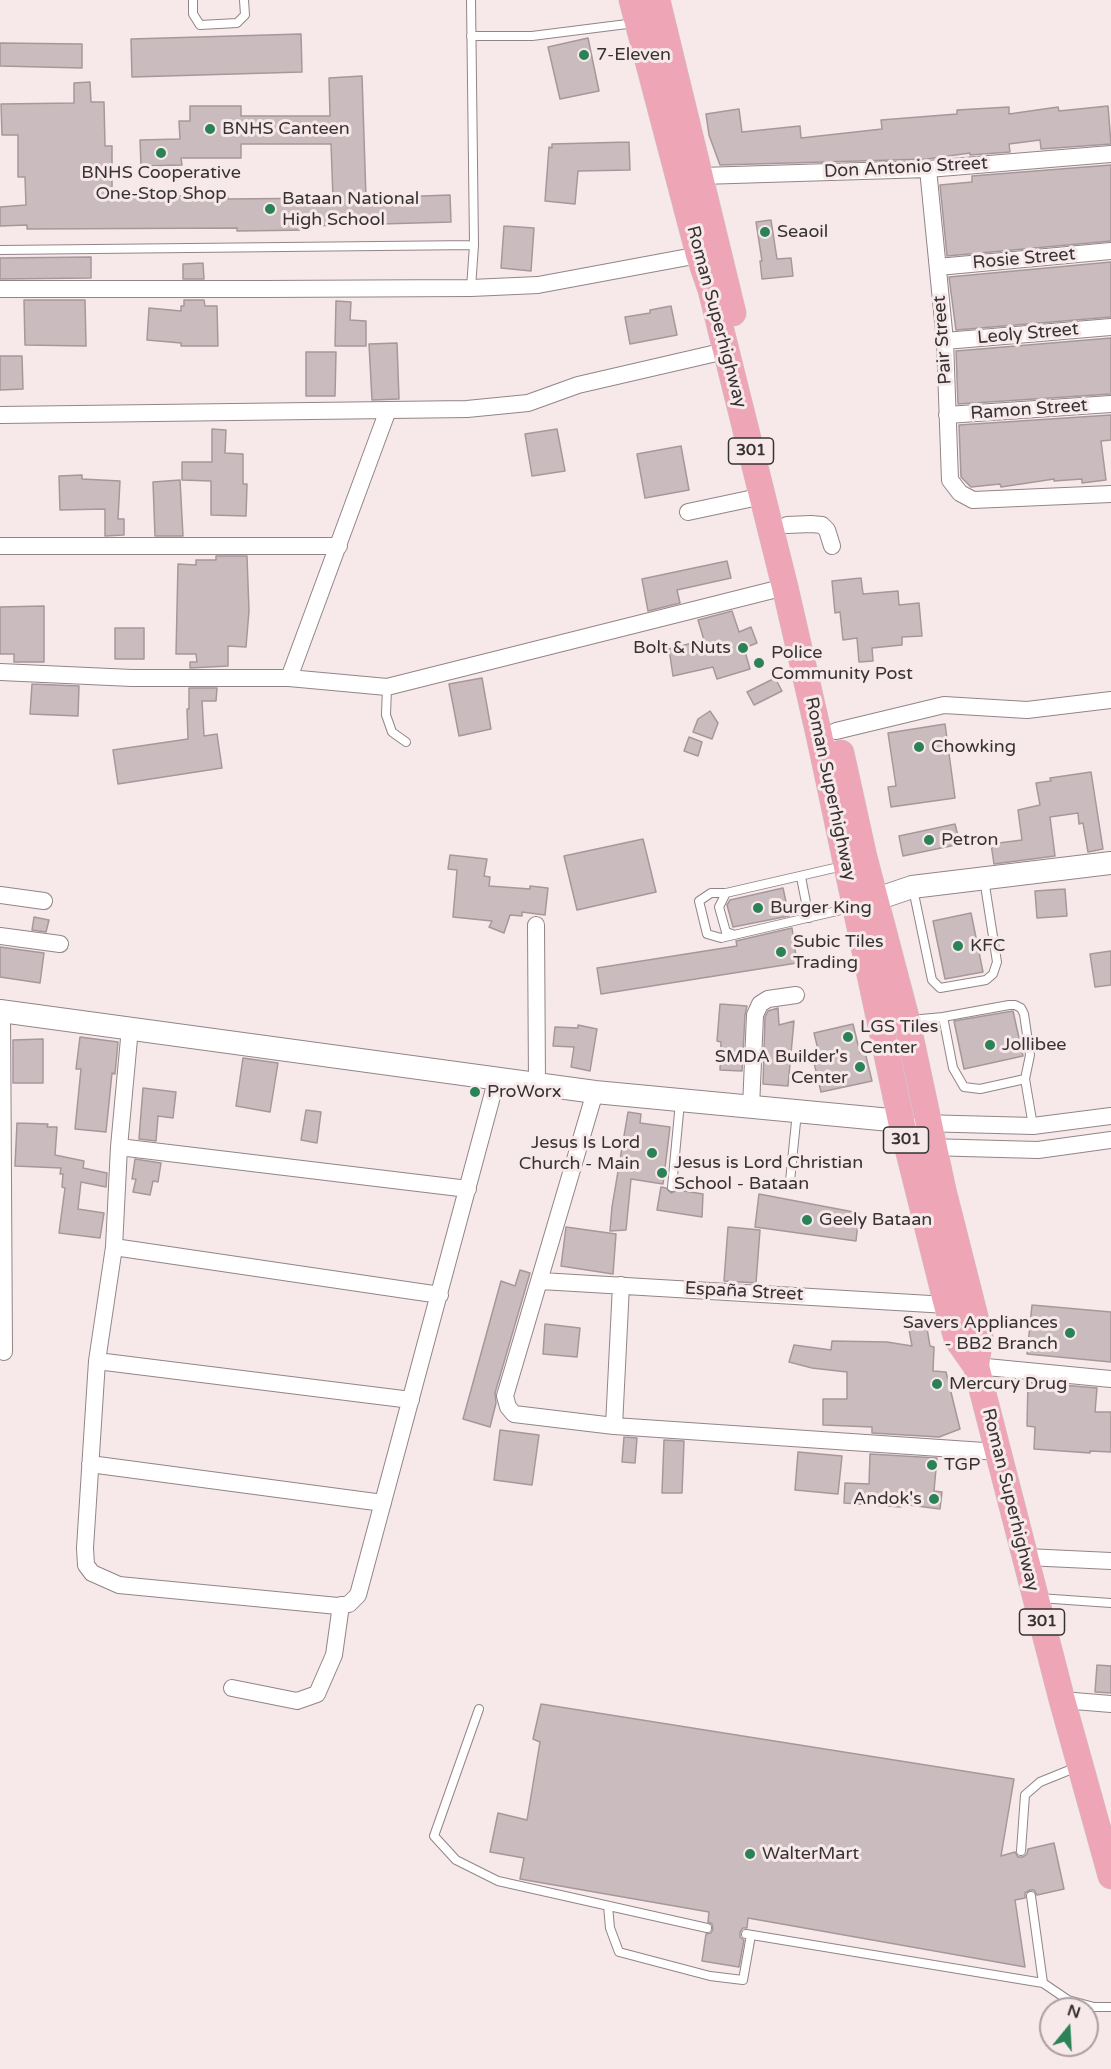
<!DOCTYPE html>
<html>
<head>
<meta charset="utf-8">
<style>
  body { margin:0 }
  #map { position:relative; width:1111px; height:2069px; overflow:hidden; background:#f7e8ea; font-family:"Varela Round",sans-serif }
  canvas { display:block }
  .north { position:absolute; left:1039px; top:1997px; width:60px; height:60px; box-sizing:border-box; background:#f7e8ea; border:2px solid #aa9fa1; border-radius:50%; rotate:18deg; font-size:16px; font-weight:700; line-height:24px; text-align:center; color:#373233 }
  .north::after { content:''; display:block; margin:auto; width:21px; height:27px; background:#2a8256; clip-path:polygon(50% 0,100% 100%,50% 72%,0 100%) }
</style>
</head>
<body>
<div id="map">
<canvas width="1111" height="2069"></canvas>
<div class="north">N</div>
</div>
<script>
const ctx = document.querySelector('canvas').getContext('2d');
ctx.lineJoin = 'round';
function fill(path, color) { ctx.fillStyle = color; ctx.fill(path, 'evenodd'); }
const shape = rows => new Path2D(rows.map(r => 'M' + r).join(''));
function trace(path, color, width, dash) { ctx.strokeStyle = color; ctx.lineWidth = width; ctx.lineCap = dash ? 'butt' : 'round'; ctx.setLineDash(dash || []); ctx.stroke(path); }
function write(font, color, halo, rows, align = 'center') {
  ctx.font = font + ' "Varela Round",sans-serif'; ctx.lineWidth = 6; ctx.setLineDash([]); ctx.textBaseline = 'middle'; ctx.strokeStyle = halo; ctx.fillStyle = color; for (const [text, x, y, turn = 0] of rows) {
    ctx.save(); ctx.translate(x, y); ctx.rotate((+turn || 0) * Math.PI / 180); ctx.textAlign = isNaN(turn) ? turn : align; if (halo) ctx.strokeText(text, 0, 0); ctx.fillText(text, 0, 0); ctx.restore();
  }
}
const building = shape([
  [301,34,302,72,132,77,131,39,301,34],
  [588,38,599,91,560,99,548,47,588,38],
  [0,43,82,44,82,68,0,66,0,43],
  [362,76,366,198,450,195,451,222,310,226,310,230,237,231,237,228,27,229,27,225,0,226,0,207,26,205,25,177,18,177,18,135,2,135,1,104,74,103,74,83,90,82,91,102,104,102,105,146,112,146,112,196,228,196,228,199,333,198,331,144,241,144,241,158,181,158,182,165,141,166,140,140,180,139,179,121,190,121,190,106,241,106,241,116,330,116,329,78,362,76],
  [1108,106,1111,144,1041,149,1040,140,1009,144,1010,152,970,155,970,153,927,159,720,165,709,135,706,114,739,109,742,132,800,126,801,138,882,129,881,120,957,114,957,110,1009,107,1009,114,1058,107,1059,111,1108,106],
  [629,142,630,170,578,171,575,204,545,201,549,147,552,148,552,144,629,142],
  [1111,165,1111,241,947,256,940,185,972,182,972,176,1111,165],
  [771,220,777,259,791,258,793,276,762,279,760,261,762,261,756,222,771,220],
  [504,226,534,228,531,271,501,268,504,226],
  [91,257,91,278,0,279,0,258,91,257],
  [1111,262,1111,317,956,330,949,277,1111,262],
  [203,263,204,279,183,279,183,264,203,263],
  [24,300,85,300,86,346,25,345,24,300],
  [184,300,204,300,205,306,217,306,218,346,181,346,181,343,147,340,149,308,181,311,181,306,184,306,184,300],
  [336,301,351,302,350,320,366,321,366,346,335,346,336,301],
  [671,306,677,335,630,344,625,317,650,313,650,310,671,306],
  [1111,338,1111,394,958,404,956,351,1111,338],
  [397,343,399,399,372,400,369,344,397,343],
  [306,352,336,352,335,396,306,396,306,352],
  [0,356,22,356,23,389,0,390,0,356],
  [1111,415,1111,440,1101,441,1106,480,1082,483,1082,479,1054,481,1054,479,1001,487,1000,484,971,487,961,477,959,425,1111,415],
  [212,429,226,430,225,453,243,454,243,484,247,484,246,516,211,515,211,481,182,480,182,462,212,462,212,429],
  [557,429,565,471,532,476,525,434,557,429],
  [681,446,689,490,645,498,637,454,681,446],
  [82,475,82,479,120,481,118,519,124,519,124,535,105,536,105,509,60,510,59,476,82,475],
  [180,480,183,536,155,536,153,482,180,480],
  [216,556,247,556,249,611,246,647,228,646,228,666,190,668,190,662,197,662,196,654,176,654,178,564,196,565,196,560,216,560,216,556],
  [727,561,731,578,677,590,680,603,648,611,642,579,727,561],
  [861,578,863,594,898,591,899,605,919,603,922,636,902,637,902,645,872,648,873,661,859,662,857,638,843,640,840,612,835,613,832,581,861,578],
  [44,606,44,662,14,662,14,654,0,654,0,607,44,606],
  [732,611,739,632,751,627,757,643,744,648,750,669,717,679,713,667,673,676,669,649,704,640,698,620,732,611],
  [115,628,144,628,144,659,115,659,115,628],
  [482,678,491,729,459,736,449,684,482,678],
  [775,678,782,691,754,705,747,692,775,678],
  [32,684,79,686,78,716,30,714,32,684],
  [189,688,217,688,216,701,202,701,204,736,217,734,222,768,118,784,113,750,188,739,187,709,189,709,189,688],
  [710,711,718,723,712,739,693,732,698,719,710,711],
  [945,724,955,798,891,807,888,787,896,786,888,733,945,724],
  [689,737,702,742,698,756,684,751,689,737],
  [1091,772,1103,849,1088,852,1083,823,1079,824,1078,813,1050,817,1055,856,994,864,991,844,1022,840,1018,810,1040,805,1036,783,1051,781,1050,778,1091,772],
  [955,824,960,844,903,856,899,836,955,824],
  [643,839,656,892,577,910,564,856,643,839],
  [450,855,487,859,484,876,490,877,489,886,530,889,530,886,548,888,545,915,522,912,522,916,510,915,504,933,489,927,492,921,453,917,457,870,448,869,450,855],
  [783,888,789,916,733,927,727,905,730,900,783,888],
  [1065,889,1067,916,1037,918,1035,891,1065,889],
  [971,913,983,972,945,979,933,921,971,913],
  [34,917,49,920,46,932,32,930,34,917],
  [792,928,797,963,601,994,597,968,737,946,736,941,792,928],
  [0,947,44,953,40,983,0,977,0,947],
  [1111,951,1111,985,1095,987,1090,954,1111,951],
  [720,1004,747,1006,745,1015,742,1071,720,1070,721,1042,717,1041,720,1004],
  [778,1008,779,1025,794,1021,788,1086,763,1084,765,1017,768,1011,778,1008],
  [1013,1011,1023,1056,964,1069,954,1021,1013,1011],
  [853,1024,860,1053,865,1052,872,1081,821,1092,814,1063,821,1062,814,1033,853,1024],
  [578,1025,597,1029,590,1071,571,1067,574,1047,553,1046,555,1027,578,1028,578,1025],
  [80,1037,118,1042,115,1074,112,1073,106,1132,75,1129,81,1069,76,1069,80,1037],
  [43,1039,43,1083,13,1083,13,1040,43,1039],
  [243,1058,278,1063,270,1112,236,1106,243,1058],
  [143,1088,176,1092,173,1118,158,1116,156,1141,139,1139,143,1088],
  [306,1110,321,1112,317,1143,301,1140,306,1110],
  [628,1112,641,1114,640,1123,670,1127,663,1184,631,1179,626,1230,610,1231,612,1207,628,1112],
  [17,1123,48,1124,47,1127,57,1127,55,1155,84,1161,83,1168,107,1173,106,1187,81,1182,78,1209,104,1213,100,1238,59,1233,65,1188,62,1187,63,1174,60,1174,61,1168,15,1166,17,1123],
  [135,1159,161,1163,158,1182,153,1181,150,1195,133,1192,136,1179,132,1179,135,1159],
  [661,1187,666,1188,671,1193,678,1190,703,1194,702,1217,657,1210,661,1187],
  [759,1194,859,1213,856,1241,755,1227,759,1194],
  [566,1227,616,1234,613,1274,561,1266,566,1227],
  [728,1227,760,1230,756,1283,724,1281,728,1227],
  [520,1270,530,1273,495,1393,496,1403,490,1427,463,1419,501,1281,515,1286,520,1270],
  [1032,1305,1111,1312,1111,1362,1027,1354,1032,1305],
  [926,1322,930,1346,934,1347,933,1371,946,1372,960,1429,939,1437,872,1433,872,1427,823,1425,823,1399,847,1399,847,1372,812,1368,789,1362,794,1345,831,1350,832,1341,887,1342,912,1346,908,1324,926,1322],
  [545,1324,580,1328,577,1357,543,1354,545,1324],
  [1028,1382,1097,1388,1095,1412,1111,1412,1111,1452,1090,1451,1090,1453,1034,1449,1035,1427,1027,1426,1028,1382],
  [500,1430,539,1435,532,1485,494,1480,500,1430],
  [624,1437,637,1438,635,1463,622,1462,624,1437],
  [664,1440,684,1441,682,1493,662,1493,664,1440],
  [798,1452,842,1456,838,1494,795,1490,798,1452],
  [870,1454,937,1458,934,1491,942,1492,940,1509,901,1504,901,1507,844,1503,845,1483,869,1484,870,1454],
  [1097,1665,1111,1666,1111,1693,1095,1692,1097,1665],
  [541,1704,1014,1779,1001,1856,1015,1852,1018,1857,1023,1857,1027,1854,1028,1849,1054,1843,1064,1889,1037,1895,1034,1890,1030,1890,1025,1893,1025,1898,1015,1900,1025,1967,748,1918,747,1928,743,1928,740,1932,740,1937,744,1940,739,1967,702,1961,706,1934,711,1933,713,1929,712,1924,708,1922,709,1912,520,1879,524,1858,490,1852,498,1813,527,1820,540,1742,533,1739,541,1704]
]);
const lane = shape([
  [193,0,193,14,200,25,237,23,245,15,244,0],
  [471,0,474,245],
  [471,36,532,36,635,23],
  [0,250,474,245,471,288],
  [387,687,386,715,392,732,406,742],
  [843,866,726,893,711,893,699,901,707,934,721,938,854,907],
  [801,877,809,918],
  [913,889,932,980,940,988,986,980,993,974,997,962,984,879],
  [726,893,719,907,726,932,732,934],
  [943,1017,1009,1005,1015,1005,1021,1008,1024,1014,1030,1055,1025,1079,1033,1126],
  [910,1020,943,1017,953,1068,964,1087,980,1089,1025,1079],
  [790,1181,797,1112],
  [672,1187,680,1102],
  [1039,1598,1111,1603],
  [479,1709,434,1836,456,1860,498,1881,707,1928],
  [1021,1851,1025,1795,1040,1782,1077,1767],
  [1031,1896,1043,1983,1068,2000,1094,2007,1111,2007],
  [608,1906,610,1928,619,1952,710,1976,743,1980,751,1935],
  [746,1934,1043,1983]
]);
const street = shape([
  [928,169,945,341,950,480,960,493,973,500,1111,494],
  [701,176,928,169,1111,154],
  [938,267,1111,251],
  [0,289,265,289,471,288,538,285,699,255],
  [945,341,1111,327],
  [0,415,467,409,528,403,578,385,725,351],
  [947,415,1111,404],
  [688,512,763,496],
  [787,525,811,524,822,525,827,530,832,546],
  [0,546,339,546],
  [0,672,132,678,289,678,387,687,785,587],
  [289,678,388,410],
  [836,731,944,705,1027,710,1111,700],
  [0,895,44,901],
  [536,925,537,1083],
  [0,936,60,944],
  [2,1011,4,1352],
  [130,1028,119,1147,114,1247,97,1361,85,1548,86,1565,92,1573,119,1585,338,1606,349,1604,358,1595,497,1078],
  [595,1092,505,1396,508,1407,514,1414,614,1426,999,1452],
  [751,1107,755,1015,760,1004,768,999,796,995],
  [921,1123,1033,1126,1111,1116],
  [119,1147,468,1189],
  [927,1147,1038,1150,1111,1140],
  [114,1247,440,1295],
  [541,1281,947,1305],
  [97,1361,411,1400],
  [976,1366,1111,1379],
  [614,1426,621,1285],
  [90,1464,383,1503],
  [1026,1557,1111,1561],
  [232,1688,297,1701,317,1694,334,1655,341,1605],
  [1062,1700,1111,1704]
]);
const secondary = shape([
  [859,905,912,887,1111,863],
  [0,1011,595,1092,901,1121]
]);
const primary = shape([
  [632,0,699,255,711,290,785,587,819,735,901,1121,947,1305,957,1339,976,1366,1062,1700,1111,1876],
  [657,0,733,313],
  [841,753,864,857,907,1021,943,1190,980,1336,976,1366]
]);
const markers = [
  [584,55,6,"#2a8256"],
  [210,129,6,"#2a8256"],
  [161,153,6,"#2a8256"],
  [270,209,6,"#2a8256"],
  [765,232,6,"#2a8256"],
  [743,648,6,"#2a8256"],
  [759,663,6,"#2a8256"],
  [919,747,6,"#2a8256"],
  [929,840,6,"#2a8256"],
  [758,908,6,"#2a8256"],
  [958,946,6,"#2a8256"],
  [781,952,6,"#2a8256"],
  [848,1037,6,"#2a8256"],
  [990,1045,6,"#2a8256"],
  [860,1067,6,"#2a8256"],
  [475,1092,6,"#2a8256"],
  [652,1153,6,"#2a8256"],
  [662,1173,6,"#2a8256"],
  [807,1220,6,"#2a8256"],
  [1070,1333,6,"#2a8256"],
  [937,1384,6,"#2a8256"],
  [932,1465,6,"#2a8256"],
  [934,1499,6,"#2a8256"],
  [750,1854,6,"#2a8256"]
];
const shields = [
  [751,451,45],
  [906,1140,45],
  [1042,1622,45]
];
const shieldNames = [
  ["301",751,451],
  ["301",906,1140],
  ["301",1042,1622]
];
const poiNames = [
  ["7-Eleven",596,55],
  ["BNHS Canteen",222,129],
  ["BNHS Cooperative",161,173,"center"],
  ["One-Stop Shop",161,194,"center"],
  ["Bataan National",282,199],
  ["High School",282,220],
  ["Seaoil",777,232],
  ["Bolt & Nuts",731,648,"right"],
  ["Police",771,653],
  ["Community Post",771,674],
  ["Chowking",931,747],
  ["Petron",941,840],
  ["Burger King",770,908],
  ["Subic Tiles",793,942],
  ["Trading",793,963],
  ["KFC",970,946],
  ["LGS Tiles",860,1027],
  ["Center",860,1048],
  ["Jollibee",1002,1045],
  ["SMDA Builder's",848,1057,"right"],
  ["Center",848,1078,"right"],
  ["ProWorx",487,1092],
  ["Jesus Is Lord",640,1143,"right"],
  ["Church - Main",640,1164,"right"],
  ["Jesus is Lord Christian",674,1163],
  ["School - Bataan",674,1184],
  ["Geely Bataan",819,1220],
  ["Savers Appliances",1058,1323,"right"],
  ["- BB2 Branch",1058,1344,"right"],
  ["Mercury Drug",949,1384],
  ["TGP",944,1465],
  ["Andok's",922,1499,"right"],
  ["WalterMart",762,1854]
];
const streetNames = [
  ["Don Antonio Street",906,168,-3],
  ["Rosie Street",1024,259,-5],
  ["Roman Superhighway",716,317,75],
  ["Leoly Street",1028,334,-5],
  ["Pair Street",943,340,-94],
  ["Ramon Street",1029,410,-4],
  ["Roman Superhighway",830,789,78],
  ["España Street",744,1292,3],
  ["Roman Superhighway",1010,1500,76]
];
fill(building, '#cabcbe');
trace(building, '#a6989a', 1.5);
trace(lane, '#928587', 10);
trace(street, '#928587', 18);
trace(secondary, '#928587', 24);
trace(primary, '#cbcaca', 27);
trace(lane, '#fff', 8);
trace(street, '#fff', 16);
trace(secondary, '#fff', 22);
trace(primary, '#eea6b6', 26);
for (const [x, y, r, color] of markers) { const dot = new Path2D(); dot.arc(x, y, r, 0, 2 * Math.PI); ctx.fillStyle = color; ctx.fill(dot); trace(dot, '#f7e8ea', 2); }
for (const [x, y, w] of shields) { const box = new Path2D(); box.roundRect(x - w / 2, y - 13, w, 26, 4.5); ctx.fillStyle = '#f7e8ea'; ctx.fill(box); trace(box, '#373233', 1.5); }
write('bold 16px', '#373233', null, shieldNames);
write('18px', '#373233', '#f7e8ea', poiNames, 'left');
write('18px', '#373233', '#f7e8ea', streetNames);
</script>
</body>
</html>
